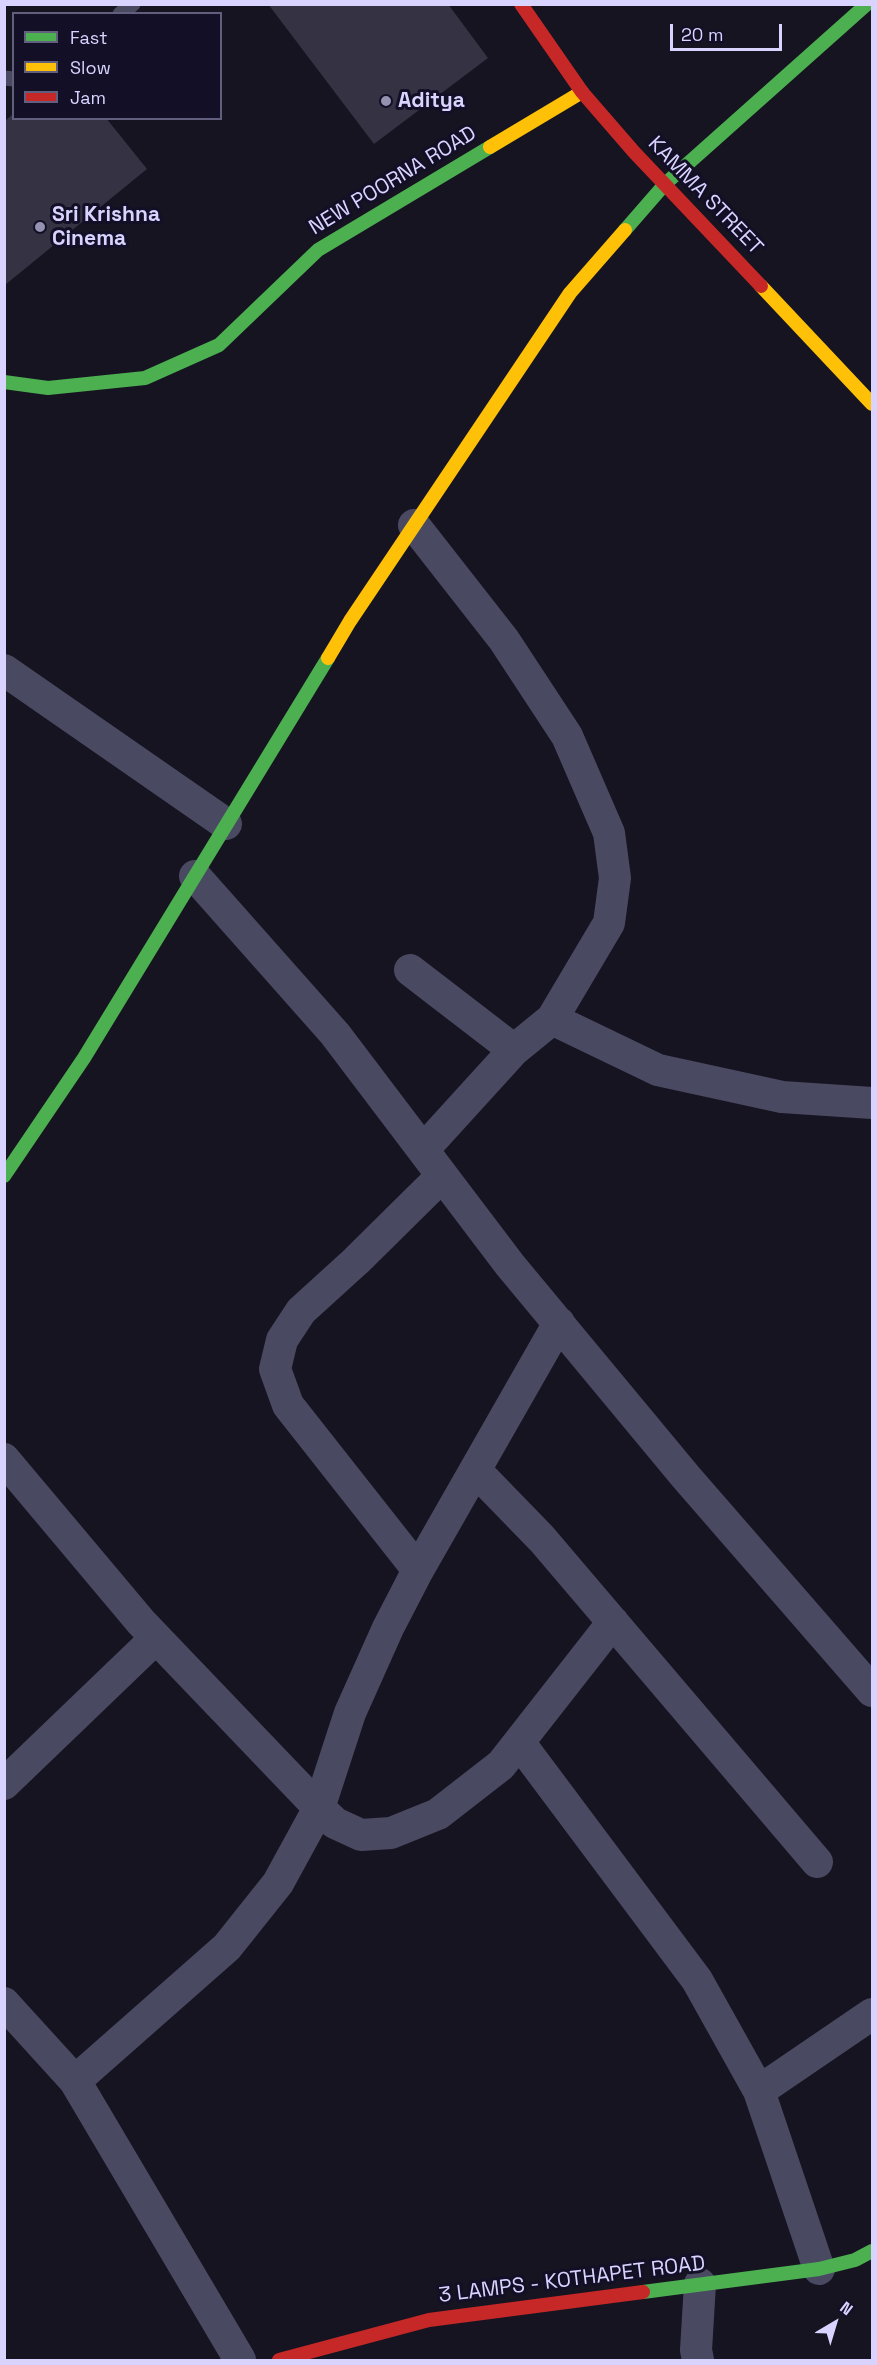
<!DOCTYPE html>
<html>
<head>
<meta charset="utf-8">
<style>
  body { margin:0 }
  #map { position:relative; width:877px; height:2365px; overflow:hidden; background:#161421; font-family:"Space Grotesk",sans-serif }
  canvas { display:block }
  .frame { position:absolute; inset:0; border:6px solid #d9d4ff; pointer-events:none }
  .legend { position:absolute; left:12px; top:12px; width:210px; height:108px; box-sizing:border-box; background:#130f26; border:2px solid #625e7d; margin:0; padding:8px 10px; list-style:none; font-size:18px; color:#d9d4ff }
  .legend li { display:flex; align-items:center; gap:12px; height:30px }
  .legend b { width:30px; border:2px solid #625e7d }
  .north { position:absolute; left:805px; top:2293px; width:60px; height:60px; -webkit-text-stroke:4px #130f26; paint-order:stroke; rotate:38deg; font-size:16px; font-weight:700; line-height:24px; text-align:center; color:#d9d4ff }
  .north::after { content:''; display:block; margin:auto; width:21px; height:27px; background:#d9d4ff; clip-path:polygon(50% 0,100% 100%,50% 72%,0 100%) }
  .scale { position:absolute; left:670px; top:24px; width:112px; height:27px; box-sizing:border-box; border:3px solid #d9d4ff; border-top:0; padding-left:8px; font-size:18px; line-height:21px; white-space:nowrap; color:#d9d4ff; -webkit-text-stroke:4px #130f26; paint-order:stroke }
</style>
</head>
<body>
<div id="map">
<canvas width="877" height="2365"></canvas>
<div class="frame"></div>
<ul class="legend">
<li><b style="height:8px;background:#4caf50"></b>Fast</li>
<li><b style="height:8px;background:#ffc107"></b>Slow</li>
<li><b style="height:8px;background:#c62828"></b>Jam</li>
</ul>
<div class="north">N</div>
<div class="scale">20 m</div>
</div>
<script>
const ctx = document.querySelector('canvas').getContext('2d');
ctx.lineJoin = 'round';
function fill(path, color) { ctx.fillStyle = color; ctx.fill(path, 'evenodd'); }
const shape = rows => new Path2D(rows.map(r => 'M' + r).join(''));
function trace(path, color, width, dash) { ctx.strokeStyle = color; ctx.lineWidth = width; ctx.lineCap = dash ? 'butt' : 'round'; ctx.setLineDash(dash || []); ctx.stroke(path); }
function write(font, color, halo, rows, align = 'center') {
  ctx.font = font + ' "Space Grotesk",sans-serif'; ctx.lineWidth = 6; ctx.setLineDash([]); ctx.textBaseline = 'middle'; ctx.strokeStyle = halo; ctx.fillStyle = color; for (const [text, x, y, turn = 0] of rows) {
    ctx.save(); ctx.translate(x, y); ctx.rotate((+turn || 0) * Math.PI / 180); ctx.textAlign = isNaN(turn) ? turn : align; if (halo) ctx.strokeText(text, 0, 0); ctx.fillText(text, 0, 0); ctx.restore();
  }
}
const building = shape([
  [268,4,448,4,488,58,374,144],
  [14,113,14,118,106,118,147,169,5,285,5,121]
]);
const lane = shape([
  [120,14,133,4],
  [4,78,14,79]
]);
const street = shape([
  [414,525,504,640,567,736,609,833,615,878,609,923,552,1019,514,1050,423,1150],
  [4,670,226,824],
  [195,876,335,1034,510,1265,686,1477,872,1691],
  [410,970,514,1050],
  [552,1019,658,1070,782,1097,872,1103],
  [4,1459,141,1622,319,1808,335,1823,361,1835,391,1833,438,1814,501,1765,613,1622],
  [476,1471,542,1539,817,1862],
  [418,1570,288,1405,275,1369,282,1340,301,1311,356,1261,442,1176],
  [519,1742,697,1980,759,2091,819,2269],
  [4,1784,156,1638],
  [4,2003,75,2081,240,2360],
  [75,2081,227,1947,278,1883,319,1808,350,1713,388,1628,418,1570,559,1323],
  [759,2091,872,2014],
  [698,2360,696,2350,700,2284]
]);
const fast = shape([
  [625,230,665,184,867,4],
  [4,382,48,388,145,378,219,345,318,250,490,147],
  [4,1176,84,1058,328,658],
  [643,2292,819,2269,855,2260,872,2251]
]);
const slow = shape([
  [490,147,582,92],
  [761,286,872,404],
  [328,658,350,621,570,293,625,230]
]);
const jam = shape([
  [521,4,582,92,634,152,761,286],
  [279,2360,429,2320,643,2292]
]);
const markers = [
  [386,101,6,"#9591b1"],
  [40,227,6,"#9591b1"]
];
const poiNames = [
  ["Aditya",398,101],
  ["Sri Krishna",52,215],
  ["Cinema",52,239]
];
const streetNames = [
  ["NEW POORNA ROAD",393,181,-31],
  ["KAMMA STREET",705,196,46],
  ["3 LAMPS - KOTHAPET ROAD",572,2280,-7]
];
fill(building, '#343243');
trace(lane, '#4a4962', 15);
trace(street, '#4a4962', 32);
trace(fast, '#4caf50', 14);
trace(slow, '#ffc107', 14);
trace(jam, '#c62828', 14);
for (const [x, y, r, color] of markers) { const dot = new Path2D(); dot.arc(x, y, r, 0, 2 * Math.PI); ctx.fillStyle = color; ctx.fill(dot); trace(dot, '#130f26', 2); }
write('bold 21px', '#d9d4ff', '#130f26', poiNames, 'left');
write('21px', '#d9d4ff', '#130f26', streetNames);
</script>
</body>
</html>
